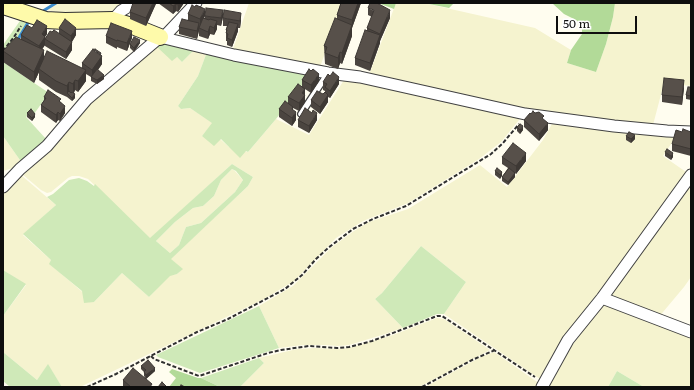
<!DOCTYPE html>
<html>
<head>
<meta charset="utf-8">
<style>
  body { margin:0 }
  #map { position:relative; width:694px; height:390px; overflow:hidden; background:#fffdef; font-family:Literata,serif }
  canvas { display:block }
  .frame { position:absolute; inset:0; border:4px solid #0e0e0e; pointer-events:none }
  .scale { position:absolute; left:556px; top:16px; width:81px; height:18px; box-sizing:border-box; border:2px solid #0e0e0e; border-top:0; padding-left:5px; font-size:12px; line-height:14px; white-space:nowrap; color:#0e0e0e; -webkit-text-stroke:3px #fff; paint-order:stroke }
</style>
</head>
<body>
<div id="map">
<canvas width="694" height="390"></canvas>
<div class="frame"></div>
<div class="scale">50 m</div>
</div>
<script>
const ctx = document.querySelector('canvas').getContext('2d');
ctx.lineJoin = 'round';
function fill(path, color) { ctx.fillStyle = color; ctx.fill(path, 'evenodd'); }
const shape = rows => new Path2D(rows.map(r => 'M' + r).join(''));
function trace(path, color, width, dash) { ctx.strokeStyle = color; ctx.lineWidth = width; ctx.lineCap = dash ? 'butt' : 'round'; ctx.setLineDash(dash || []); ctx.stroke(path); }
const farmland = shape([
  [58,3,128,3,110,15,71,15,47,10],
  [249,3,343,3,320,67,233,49],
  [396,3,424,3,535,28,571,50,567,63,596,72,606,44,613,17,615,3,691,3,691,86,664,83,653,125,551,114,369,75],
  [156,46,177,57,182,62,195,49,207,52,198,76,178,106,181,109,190,108,213,123,202,136,220,139,229,147,248,152,276,119,309,135,344,80,371,84,519,117,519,120,501,142,479,159,408,203,363,221,336,238,294,281,264,299,80,387,62,387,48,365,37,380,3,352,3,316,26,285,3,270,3,191,21,175,56,205,23,235,51,260,50,264,94,302,122,273,149,297,170,275,177,274,182,269,170,259,248,186,253,177,232,164,150,239,88,179,79,176,72,176,68,178,51,192,47,193,41,190,22,174,94,97],
  [553,122,583,127,643,135,677,135,663,156,689,174,540,379,444,314,466,282,421,246,382,293,375,299,403,328,382,335,349,345,338,346,325,345,303,345,279,348,259,306,293,286,332,247,354,231,369,222,408,209,480,165,507,187,543,140],
  [3,136,22,163,13,168,3,171],
  [232,169,235,171,243,180,235,192,201,223,186,227,179,245,170,253,156,241,175,222,193,208,203,206,214,196,221,180],
  [691,185,691,277,684,287,658,318,609,296],
  [605,305,691,336,691,387,644,387,617,371,608,387,547,387,568,351,601,306],
  [437,318,444,319,490,350,419,387,240,387,264,363,259,358,297,349,315,348,339,349,349,348,393,335],
  [494,352,540,384,538,387,425,387,481,357]
]);
const green = shape([
  [22,18,29,22,15,44,3,57,3,45],
  [161,43,195,49,182,62,177,57,172,61,156,46],
  [207,52,310,75,276,119,248,152,246,151,240,158,221,139,214,146,202,136,212,123,190,108,181,109,178,106,198,76],
  [3,62,49,93,34,114,31,112,26,117,47,140,22,163,3,136],
  [232,164,253,177,248,186,171,259,183,269,177,274,170,276,149,297,122,273,94,302,84,303,82,291,49,264,51,260,23,234,56,205,47,197,53,194,69,180,79,178,87,181,94,186,95,184,150,238],
  [232,169,236,171,243,180,235,192,201,223,186,227,179,245,170,253,156,241,175,222,193,208,203,206,214,196,221,180],
  [421,246,466,282,444,314,437,314,403,328,375,299,382,293],
  [3,270,26,284,3,316],
  [259,306,279,348,200,373,158,357,156,355],
  [3,352,37,380,48,364,62,387,10,387,3,381],
  [259,358,264,363,240,387,220,387,201,378],
  [617,371,644,387,608,387]
]);
const forest = shape([
  [378,3,396,3,394,9],
  [424,3,454,3,449,8],
  [552,3,615,3,613,17,606,44,596,72,567,63,571,50,582,34,582,25,576,20,564,14],
  [172,369,198,378,201,378,220,387,169,387,176,378,169,372]
]);
const stream = shape([
  [43,11,56,3],
  [17,41,29,21]
]);
const path = shape([
  [3,51,14,37,21,26],
  [151,356,154,359,199,376,268,353,281,350,309,346,337,348,349,347,372,341,406,328,437,316,442,316,535,377],
  [87,387,116,374,197,332,228,319,285,289,302,275,316,259,328,248,353,229,373,219,406,206,491,154,503,143,519,124],
  [422,387,472,360,495,350]
]);
const lane = shape([
  [301,114,328,73]
]);
const street = shape([
  [113,20,121,11,134,3],
  [163,38,196,3],
  [3,187,20,169,47,146,87,99,160,37,234,55,328,73,360,77,525,114,614,126,667,131,691,132],
  [602,298,691,332],
  [542,387,568,340,602,298,691,175]
]);
const secondary = shape([
  [3,6,46,20,65,21,113,20,135,27,160,37]
]);
const wall = shape([
  [156,3,146,26,130,19,130,12],
  [158,3,184,3,178,12,176,11,173,14],
  [341,3,361,3,352,28,352,36,342,64,340,63,338,69,325,64,324,46,337,19,337,15],
  [368,8,390,18,380,41,380,43,370,71,355,65,355,58,367,30,367,28,372,17,368,15],
  [188,14,205,16,204,18,205,19,205,16,223,17,221,26,217,25,217,29,214,35,210,34,208,39,199,36,199,31,197,39,179,34,179,27,188,20],
  [223,18,241,20,240,28,238,28,238,31,232,47,227,45,227,41,226,41,226,30,227,26,223,26],
  [32,28,47,34,45,36,45,38,52,32,59,34,59,28,76,35,72,42,72,50,66,59,45,46,45,45,42,49,44,58,82,68,82,63,101,55,102,64,98,70,104,79,97,84,91,81,91,77,86,74,86,81,78,92,75,90,74,93,75,98,72,101,67,97,56,92,39,80,39,72,34,83,3,62,3,51,21,39,21,35],
  [106,36,132,38,127,51,117,47,117,49,106,43],
  [140,43,134,52,130,48,130,44],
  [302,80,319,81,311,93,305,89,305,102,299,111,293,108,293,110,296,120,292,126,279,117,279,109,288,103,288,97,302,86],
  [323,82,339,84,330,98,328,97,328,102,320,114,311,107,311,100,323,94,325,92,325,91,323,90],
  [691,87,691,100,686,99,686,95],
  [684,88,682,105,662,102,662,95],
  [44,97,61,102,65,113,60,121,58,120,56,123,41,112,41,105,44,100],
  [27,113,35,117,32,121,27,117],
  [531,114,544,120,548,130,539,141,524,127,524,120],
  [298,120,317,120,309,133,298,127],
  [517,127,523,130,520,134,517,131],
  [691,132,691,156,672,151,672,144],
  [626,136,635,139,631,143,626,140],
  [665,152,673,157,671,160,665,156],
  [502,157,526,161,516,174,515,173,515,177,508,185,502,181,502,177,508,168,502,164],
  [495,171,502,172,500,179,495,175],
  [141,366,155,371,146,379,144,376,144,372,141,369],
  [123,380,152,387,123,387]
]);
const shadedWall = shape([
  [153,3,156,3,156,4,146,26,146,18],
  [179,3,184,3,178,12,178,5],
  [358,3,361,3,352,28,352,36,342,64,342,53,352,25,352,20],
  [176,4,176,11,173,14,173,6],
  [205,9,205,16,200,27,200,19],
  [223,10,223,17,221,26,221,18],
  [390,10,390,18,380,41,380,34],
  [241,13,241,20,240,28,240,21],
  [217,21,217,29,214,35,214,28],
  [199,23,199,30,197,39,197,31],
  [238,24,238,31,232,47,232,40],
  [47,26,47,34,42,42,42,34],
  [210,26,210,34,208,39,208,32],
  [76,28,76,35,71,43,71,36],
  [132,31,132,38,127,51,127,43],
  [380,35,380,43,370,71,370,63],
  [45,37,45,45,39,54,39,46],
  [140,40,140,43,134,52,134,48],
  [72,42,72,50,66,59,66,52],
  [44,50,44,61,39,69,39,72,34,83,34,72],
  [340,52,340,63,338,69,338,58],
  [102,56,102,64,92,78,92,70],
  [86,70,86,81,78,92,78,81],
  [319,74,319,81,311,93,311,85],
  [104,75,104,79,97,84,97,80],
  [339,77,339,84,330,98,330,91],
  [75,80,75,90,73,94,73,84],
  [684,80,684,88,682,105,682,97],
  [69,82,69,92,67,93,67,97,67,86],
  [305,89,305,102,299,111,299,103,302,93],
  [75,94,75,98,72,101,72,98],
  [328,95,328,102,320,114,320,107],
  [65,106,65,113,60,121,60,114],
  [58,112,58,120,56,123,56,115],
  [296,112,296,120,292,126,292,118],
  [317,113,317,120,309,133,309,126],
  [35,114,35,117,32,121,32,118],
  [548,123,548,130,539,141,539,134],
  [523,126,523,130,520,134,520,130],
  [635,135,635,139,631,143,631,139],
  [526,153,526,161,516,174,516,166],
  [673,153,673,157,671,160,671,156],
  [502,172,502,176,500,179,500,175],
  [515,173,515,177,508,185,508,182],
  [155,368,155,371,146,379,146,375]
]);
const building = shape([
  [133,3,153,3,146,18,130,12,133,3],
  [169,3,179,3,178,5,176,4,173,6,169,3],
  [341,3,358,3,352,20,337,15,341,3],
  [370,3,377,3,390,10,380,34,367,28,374,10,368,8,370,3],
  [192,5,195,7,196,5,205,9,200,19,188,14,192,5],
  [206,8,223,10,221,18,205,16,206,8],
  [224,10,241,13,240,21,223,18,224,10],
  [203,18,209,20,210,19,217,21,214,28,210,26,208,32,199,28,203,18],
  [335,18,352,25,342,53,340,52,338,58,325,53,327,47,324,46,335,18],
  [65,19,76,28,71,36,59,28,65,19],
  [182,19,199,23,197,31,179,27,182,19],
  [37,20,47,26,42,34,45,37,39,46,21,35,27,25,32,28,37,20],
  [229,22,238,24,232,40,227,38,228,34,226,33,227,30,226,30,229,22],
  [111,23,132,31,127,43,117,40,117,41,106,36,111,23],
  [54,30,72,42,66,52,45,39,50,31,52,32,54,30],
  [365,30,380,35,370,63,355,58,365,30],
  [16,37,44,50,34,72,3,51,16,37],
  [134,37,140,40,134,48,130,44,134,37],
  [93,49,102,56,92,70,82,63,93,49],
  [95,49,101,53,100,55,94,51,95,49],
  [47,51,86,70,78,81,75,80,73,84,69,82,67,86,56,81,39,69,47,51],
  [97,69,104,75,97,80,91,77,97,69],
  [309,69,311,71,313,69,319,74,311,85,302,80,309,69],
  [333,72,339,77,330,91,325,87,327,84,323,82,328,74,330,76,333,72],
  [664,78,684,80,682,97,662,95,664,78],
  [298,84,305,89,302,93,305,95,299,103,288,97,298,84],
  [688,87,691,87,691,96,686,95,688,87],
  [48,90,61,99,59,101,65,106,60,114,58,112,56,115,41,105,46,98,44,97,48,90],
  [69,91,71,93,72,92,75,94,72,98,67,93,69,91],
  [317,91,323,94,325,92,328,95,320,107,311,100,317,91],
  [285,101,293,107,292,109,296,112,292,118,279,109,285,101],
  [305,108,312,113,313,110,317,113,309,126,298,120,305,108],
  [31,109,35,114,32,118,27,113,31,109],
  [533,111,535,113,539,112,544,116,542,118,548,123,539,134,524,120,530,113,531,114,533,111],
  [520,124,523,126,520,130,517,127,520,124],
  [683,129,691,132,691,149,672,144,676,130,682,132,683,129],
  [629,132,635,135,631,139,626,136,629,132],
  [513,143,526,153,516,166,502,157,513,143],
  [667,149,673,153,671,156,665,152,667,149],
  [497,168,502,172,500,175,495,171,497,168],
  [509,168,515,173,508,182,502,177,509,168],
  [148,360,155,368,146,375,144,372,146,370,141,366,148,360],
  [133,368,152,384,150,387,131,387,123,380,133,368],
  [162,382,166,386,165,387,158,387,162,382],
  [181,385,185,387,180,387,181,385]
]);
fill(farmland, '#f5f3cf');
fill(green, '#cfe9b8');
fill(forest, '#b2da98');
trace(stream, '#3b8bcd', 3);
trace(lane, '#414141', 8);
trace(street, '#414141', 13);
trace(secondary, '#303030', 18);
trace(path, '#303030', 2, [4, 2]);
trace(lane, '#fff', 5.5);
trace(street, '#fff', 11);
trace(secondary, '#fefaaa', 16);
fill(wall, '#4b4540');
fill(shadedWall, '#3d3834');
fill(building, '#57504a');
trace(building, '#3d3834', 1);
</script>
</body>
</html>
